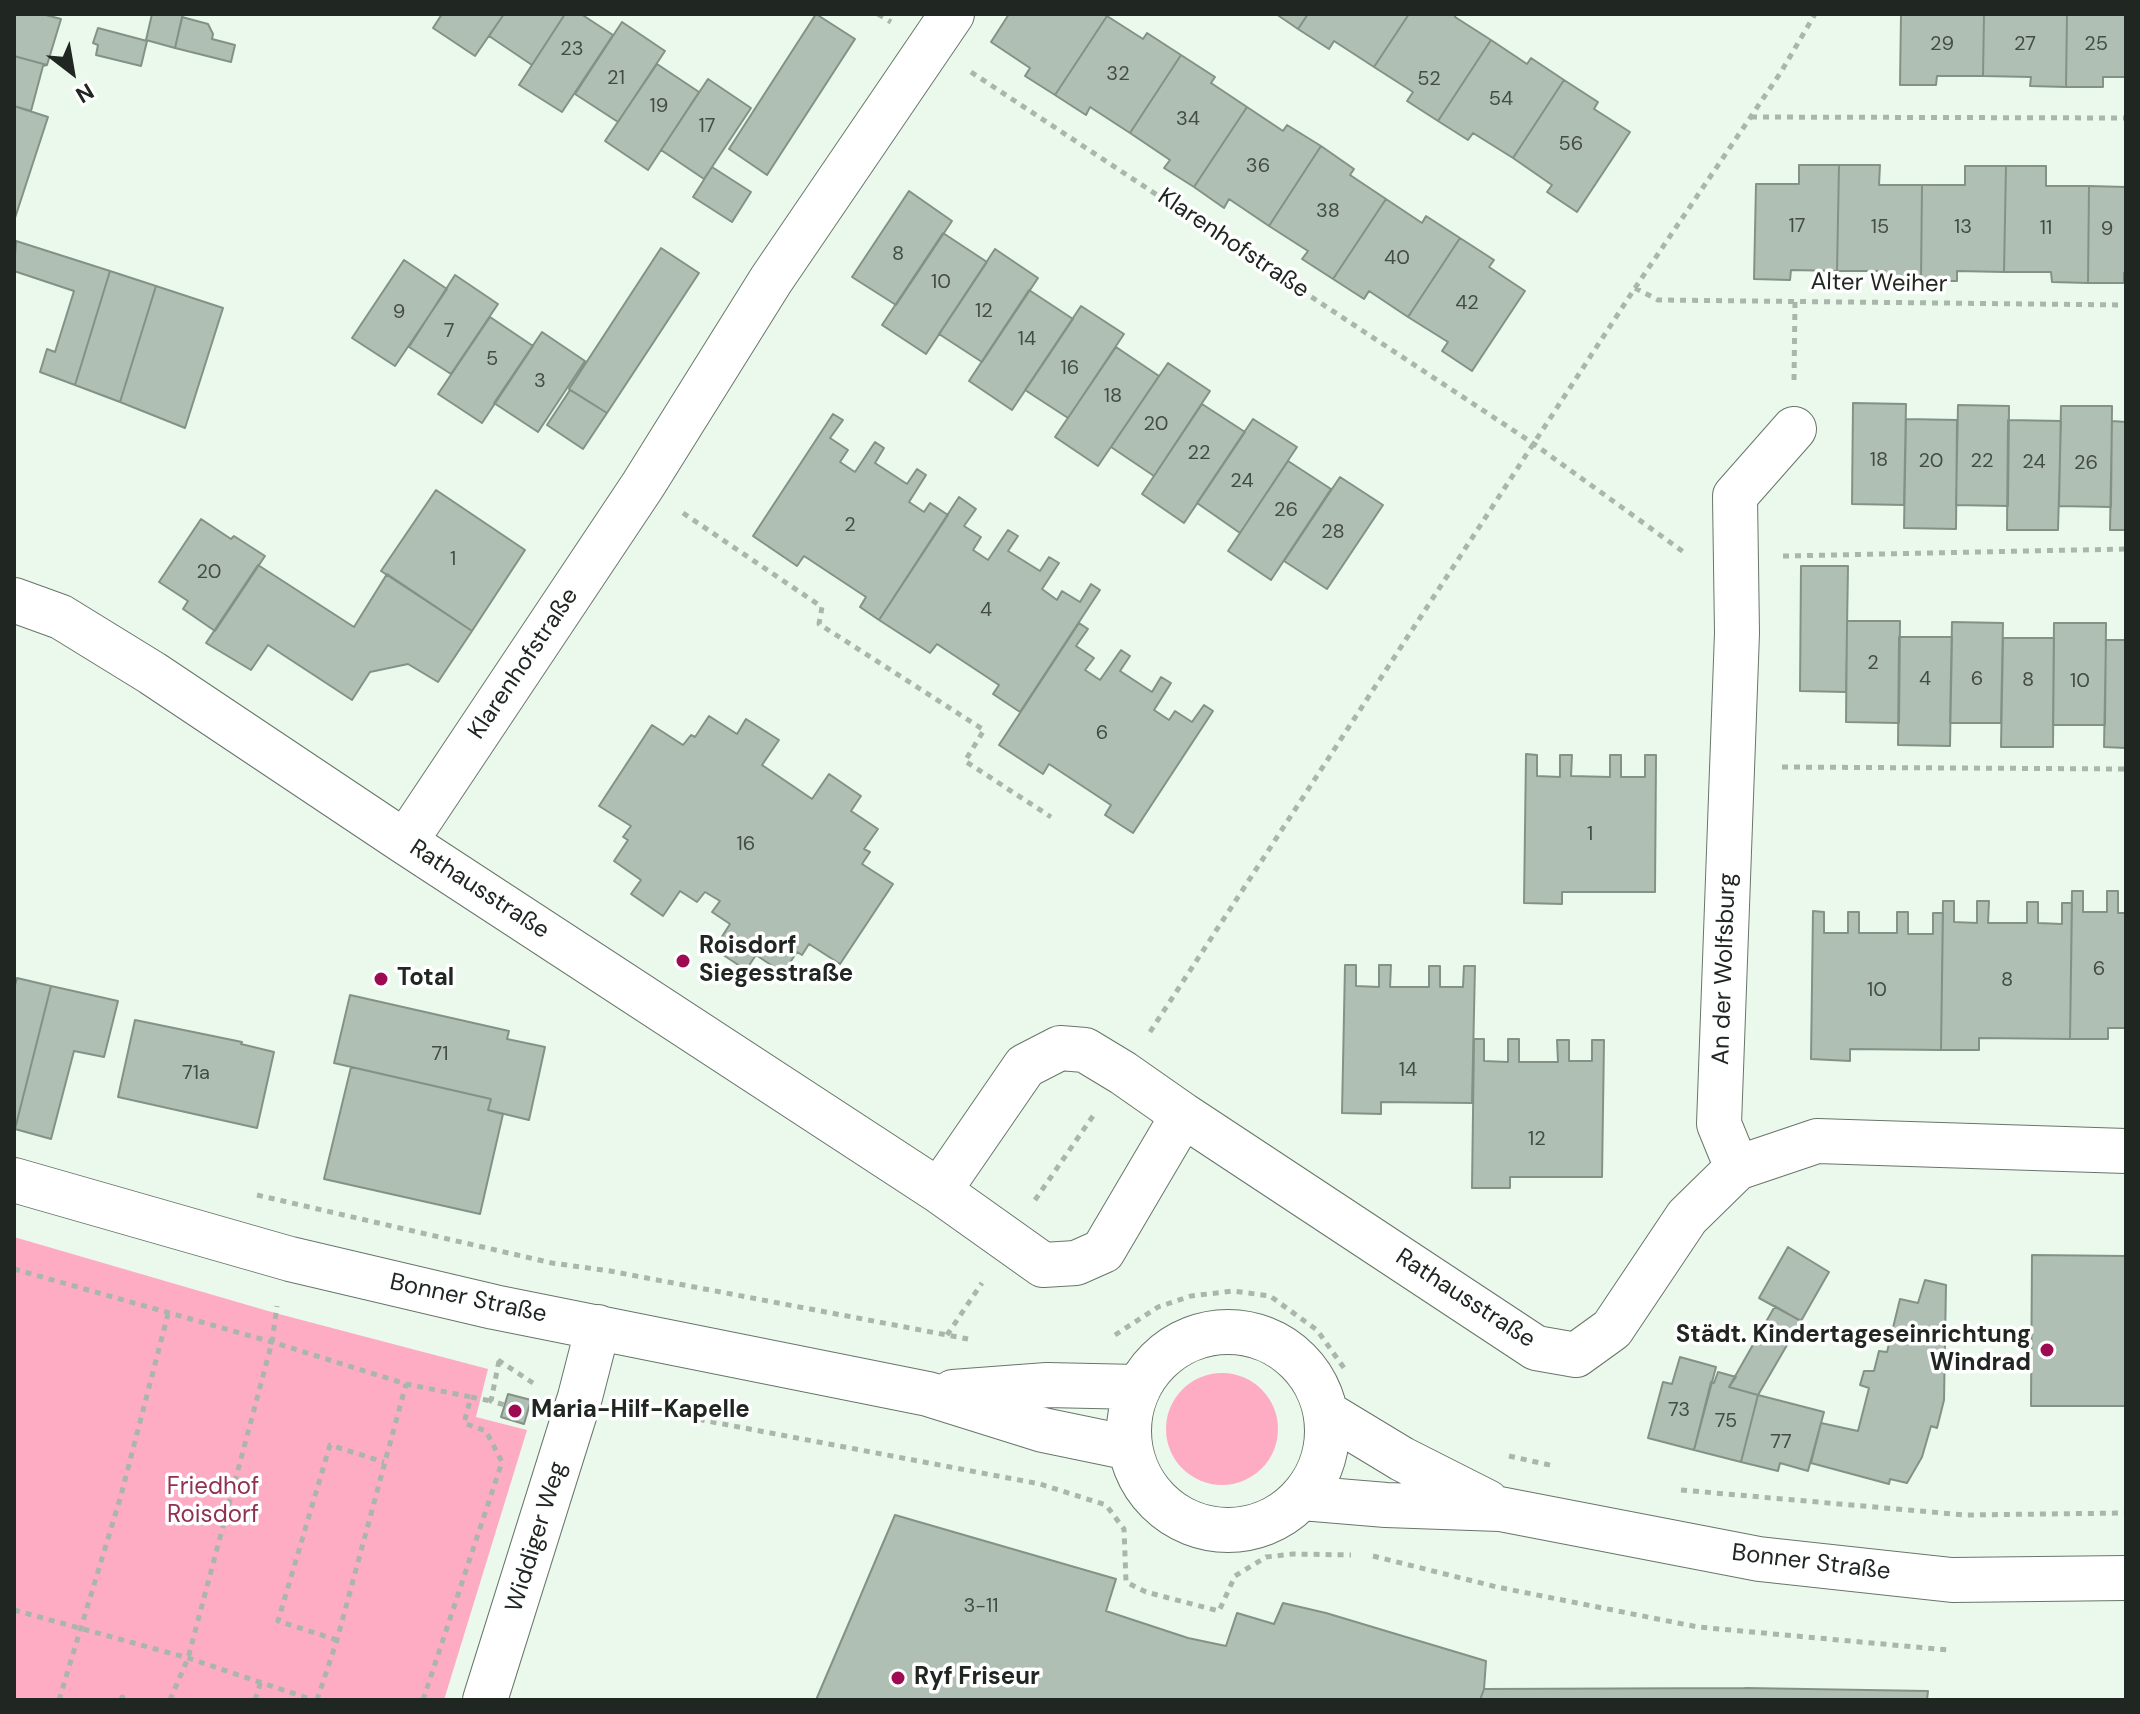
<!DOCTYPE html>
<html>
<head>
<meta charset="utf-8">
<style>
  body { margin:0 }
  #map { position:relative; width:2140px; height:1714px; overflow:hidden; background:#eaf9ec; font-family:"DM Sans",sans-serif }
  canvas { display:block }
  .frame { position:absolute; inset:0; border:16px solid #202621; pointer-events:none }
  .north { position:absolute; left:32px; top:32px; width:80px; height:80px; -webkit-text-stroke:6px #fff; paint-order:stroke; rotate:149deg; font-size:22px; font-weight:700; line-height:32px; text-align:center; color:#202621 }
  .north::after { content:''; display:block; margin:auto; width:28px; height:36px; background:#202621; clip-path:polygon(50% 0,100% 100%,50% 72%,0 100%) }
</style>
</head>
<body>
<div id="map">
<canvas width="2140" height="1714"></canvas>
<div class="frame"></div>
<div class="north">N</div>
</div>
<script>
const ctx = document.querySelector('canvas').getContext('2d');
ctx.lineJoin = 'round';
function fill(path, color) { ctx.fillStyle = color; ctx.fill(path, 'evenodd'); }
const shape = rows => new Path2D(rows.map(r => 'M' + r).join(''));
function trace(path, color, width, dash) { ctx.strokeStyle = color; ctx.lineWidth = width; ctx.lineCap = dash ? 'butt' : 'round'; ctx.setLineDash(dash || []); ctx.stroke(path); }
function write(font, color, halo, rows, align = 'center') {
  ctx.font = font + ' "DM Sans",sans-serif'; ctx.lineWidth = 7; ctx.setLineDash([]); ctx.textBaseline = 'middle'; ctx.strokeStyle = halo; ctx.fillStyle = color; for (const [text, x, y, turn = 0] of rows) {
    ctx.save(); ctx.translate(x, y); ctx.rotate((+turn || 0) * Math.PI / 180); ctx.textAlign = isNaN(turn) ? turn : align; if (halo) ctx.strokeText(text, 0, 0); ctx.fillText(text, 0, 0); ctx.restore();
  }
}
const green = shape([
  [14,1237,275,1313,488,1369,476,1417,527,1430,444,1700,14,1700],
  '1166 1429a56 56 0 1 1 112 0a56 56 0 1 1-112 0Z'
]);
const building = shape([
  [14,14,42,14,61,19,47,65,14,56,14,14],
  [152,14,183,14,175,48,146,40,152,14],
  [442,14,504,14,475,56,433,28,442,14],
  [504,14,565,14,532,65,489,36,504,14],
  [565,14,581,14,613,35,562,112,519,85,565,14],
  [816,14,855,39,767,175,729,149,816,14],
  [1009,14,1105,14,1107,16,1055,95,1025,76,1030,68,991,42,1009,14],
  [1276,14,1308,14,1298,29,1276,14],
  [1308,14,1409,14,1374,67,1334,41,1329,49,1298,29,1308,14],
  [1409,14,1456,14,1455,17,1491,40,1438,121,1407,101,1413,92,1374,67,1409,14],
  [1901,14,1984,14,1983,76,1937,76,1936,85,1900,85,1901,14],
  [1984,14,2067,14,2066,87,2030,86,2031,77,1983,76,1984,14],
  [2067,14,2126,14,2126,77,2103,77,2103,87,2066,87,2067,14],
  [1107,16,1143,39,1147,33,1181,55,1130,133,1090,107,1086,115,1055,95,1107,16],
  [182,17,208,24,213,34,212,39,235,45,231,62,175,48,182,17],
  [622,22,665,51,618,122,575,94,622,22],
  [98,28,147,41,141,66,96,55,98,45,93,43,98,28],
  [1491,40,1527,64,1531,58,1564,80,1513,158,1473,133,1468,140,1438,121,1491,40],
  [1181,55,1215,77,1211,83,1247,107,1194,187,1164,168,1170,160,1130,133,1181,55],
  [14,56,47,65,43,66,31,111,14,106,14,56],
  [657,64,699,92,648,170,605,141,657,64],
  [708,79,751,108,704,179,661,150,708,79],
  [1564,80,1598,102,1594,109,1630,132,1577,212,1547,192,1552,185,1513,158,1564,80],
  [14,106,48,117,14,221,14,106],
  [1247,107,1283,131,1287,125,1321,146,1269,226,1229,199,1224,208,1194,187,1247,107],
  [1321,146,1354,169,1350,175,1386,199,1333,279,1302,259,1308,251,1269,226,1321,146],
  [1799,165,1839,165,1837,271,1791,270,1790,280,1754,279,1756,184,1799,184,1799,165],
  [1839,165,1880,165,1879,185,1922,185,1921,281,1884,281,1885,271,1837,271,1839,165],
  [1965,166,2006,166,2004,272,1957,271,1957,281,1921,281,1922,185,1965,185,1965,166],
  [2006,166,2046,166,2046,186,2089,186,2088,283,2052,282,2051,272,2004,272,2006,166],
  [712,167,751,192,732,222,693,197,712,167],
  [2089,186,2126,187,2126,273,2124,273,2124,283,2088,283,2089,186],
  [909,191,952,221,896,305,852,277,909,191],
  [1386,199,1422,223,1426,216,1460,238,1408,317,1369,291,1364,299,1333,279,1386,199],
  [943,233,987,262,926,354,882,325,943,233],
  [1460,238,1494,260,1489,267,1525,291,1472,371,1442,351,1448,342,1408,317,1460,238],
  [16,241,110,271,75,385,40,372,47,349,55,352,74,291,14,271,16,241],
  [661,248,699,273,607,413,569,389,661,248],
  [995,249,1038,278,982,362,939,334,995,249],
  [404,260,447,289,395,366,352,338,404,260],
  [110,271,156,286,120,402,75,385,110,271],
  [455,275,498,304,451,374,409,347,455,275],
  [156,286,223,308,185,428,120,402,156,286],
  [1029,290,1073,319,1012,410,969,381,1029,290],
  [1081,306,1124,334,1068,418,1025,390,1081,306],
  [490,317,533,346,482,423,438,394,490,317],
  [542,332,585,361,538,432,494,403,542,332],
  [1116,347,1159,376,1098,466,1055,437,1116,347],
  [1168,363,1210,391,1154,476,1111,447,1168,363],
  [570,390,607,413,583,449,547,425,570,390],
  [1853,403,1906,404,1904,505,1852,504,1853,403],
  [1202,404,1245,432,1184,523,1142,494,1202,404],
  [1958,405,2009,406,2008,506,1956,505,1958,405],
  [2061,406,2112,406,2111,507,2059,506,2061,406],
  [833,414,843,420,830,438,848,450,840,462,855,472,875,442,884,448,875,463,907,484,917,469,926,475,909,502,924,512,930,503,948,515,879,620,860,607,866,597,804,556,797,566,753,536,833,414],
  [1253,419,1297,447,1240,533,1197,503,1253,419],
  [1906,419,1957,420,1956,529,1904,528,1906,419],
  [2008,420,2061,421,2058,530,2007,530,2008,420],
  [2112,421,2126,422,2126,530,2110,530,2112,421],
  [1288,461,1331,489,1271,580,1228,551,1288,461],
  [1340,477,1383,505,1327,589,1284,561,1340,477],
  [436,490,525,550,472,631,381,571,436,490],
  [959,497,976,509,964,526,981,537,973,550,988,560,1008,530,1018,536,1008,551,1040,571,1049,557,1059,563,1042,589,1057,600,1062,591,1080,602,1091,584,1100,590,1020,712,993,694,999,685,937,644,930,653,879,620,959,497],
  [201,519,231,539,234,536,265,556,215,631,183,609,188,601,159,582,201,519],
  [258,565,354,627,387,574,472,631,438,682,408,664,370,672,352,700,268,645,251,670,206,643,258,565],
  [1801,566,1848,566,1846,692,1800,691,1801,566],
  [1847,621,1900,621,1899,723,1846,722,1847,621],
  [1952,622,2003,623,2001,723,1950,723,1952,622],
  [1079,623,1088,629,1076,646,1094,658,1085,670,1100,680,1121,650,1130,656,1120,671,1152,692,1161,677,1171,683,1154,710,1169,720,1175,711,1192,722,1204,705,1213,711,1133,833,1105,815,1111,805,1049,764,1043,774,999,745,1079,623],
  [2054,623,2106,623,2105,725,2053,725,2054,623],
  [1899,637,1952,637,1950,746,1898,745,1899,637],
  [2003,638,2054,638,2053,747,2001,747,2003,638],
  [2106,640,2126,640,2126,748,2104,747,2106,640],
  [709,716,737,734,746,719,779,740,762,765,812,799,829,774,861,796,851,811,878,829,864,849,870,852,862,864,893,884,840,964,809,944,802,955,797,952,783,973,756,955,746,970,714,949,730,924,712,912,720,901,705,892,697,902,680,891,663,916,631,894,641,880,614,861,628,840,623,837,631,826,599,806,652,725,683,745,691,735,695,737,709,716],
  [1526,754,1537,755,1537,776,1560,777,1560,755,1572,755,1571,776,1610,777,1610,755,1621,755,1621,777,1645,777,1645,755,1656,755,1655,892,1562,892,1562,904,1524,903,1526,754],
  [2072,891,2083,891,2083,912,2107,912,2107,891,2118,891,2118,913,2126,913,2126,1028,2108,1028,2108,1039,2070,1039,2072,891],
  [1943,901,1954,901,1954,922,1977,923,1977,901,1989,901,1988,923,2027,923,2027,902,2038,902,2038,923,2062,924,2062,903,2072,903,2070,1039,1979,1038,1979,1050,1941,1050,1943,901],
  [1813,911,1824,912,1824,933,1848,933,1848,912,1859,912,1859,933,1897,933,1897,912,1908,912,1908,934,1933,934,1933,913,1943,913,1941,1050,1850,1049,1850,1061,1811,1059,1813,911],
  [1345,965,1356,965,1356,986,1379,987,1379,965,1391,965,1390,987,1429,987,1429,966,1440,966,1440,987,1463,987,1464,966,1475,966,1472,1103,1381,1102,1381,1114,1342,1113,1345,965],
  [17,978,51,986,15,1129,14,989,17,978],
  [51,986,118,1001,104,1057,74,1051,51,1139,15,1129,51,986],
  [350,995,509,1031,507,1039,545,1047,529,1120,488,1110,491,1099,334,1063,350,995],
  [135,1020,242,1042,241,1044,274,1052,257,1128,118,1097,135,1020],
  [1474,1039,1484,1039,1484,1061,1508,1062,1508,1039,1519,1039,1519,1062,1558,1062,1557,1040,1569,1040,1569,1061,1592,1061,1592,1040,1604,1040,1602,1177,1510,1177,1510,1188,1472,1188,1474,1039],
  [351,1067,491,1099,488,1110,503,1114,480,1214,324,1179,351,1067],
  [1788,1247,1829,1272,1801,1321,1759,1298,1788,1247],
  [2032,1255,2126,1256,2126,1406,2031,1406,2032,1255],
  [1925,1280,1946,1285,1944,1400,1937,1428,1931,1426,1922,1457,1907,1483,1890,1479,1889,1484,1811,1463,1821,1423,1858,1431,1869,1388,1860,1385,1864,1371,1874,1371,1879,1351,1887,1352,1900,1299,1918,1303,1925,1280],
  [1775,1306,1801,1321,1758,1395,1729,1387,1775,1306],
  [1680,1357,1716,1367,1694,1450,1648,1438,1663,1382,1672,1384,1680,1357],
  [1718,1372,1736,1377,1729,1387,1758,1395,1741,1462,1694,1450,1711,1382,1714,1383,1718,1372],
  [508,1394,531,1400,524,1424,501,1417,508,1394],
  [1758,1395,1824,1412,1808,1471,1780,1463,1778,1471,1741,1462,1758,1395],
  [895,1515,1116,1579,1106,1611,1188,1638,1226,1646,1237,1613,1274,1624,1283,1603,1326,1613,1486,1661,1484,1689,1480,1700,816,1700,895,1515],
  [1745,1688,1928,1691,1927,1700,1480,1700,1484,1689,1745,1688]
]);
const path = shape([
  [878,14,891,22],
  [971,72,1534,444,1685,553],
  [1751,117,2126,118],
  [1635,288,1658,300,2126,305],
  [1794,380,1795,301],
  [683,513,822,607,819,624,984,730,965,761,1051,817],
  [1783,556,2126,549],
  [1782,767,2126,769],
  [1150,1032,1635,288,1781,72,1815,14],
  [257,1195,552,1263,610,1271,968,1339],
  [1035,1200,1095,1113],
  [14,1269,272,1342,406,1384,471,1397],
  [947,1335,982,1283],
  [1115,1335,1158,1307,1191,1296,1233,1291,1270,1296,1317,1330,1344,1368],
  [498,1360,533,1383],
  [499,1361,491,1401,505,1405],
  [628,1406,1040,1484,1106,1505,1124,1529,1126,1582,1146,1592,1219,1611,1235,1576,1266,1557,1293,1554,1351,1555],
  [1509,1456,1554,1466],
  [1681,1490,1965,1515,2126,1513],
  [1373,1556,1497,1587,1698,1627,1948,1650],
  [14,1610,188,1658,313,1700],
  [337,1640,278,1621,330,1445,384,1462],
  [59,1700,120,1499,168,1314],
  [121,1700,122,1697,130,1700],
  [170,1700,188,1658,272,1342,277,1306],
  [255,1700,261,1681],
  [317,1700,337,1640,406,1384],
  [423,1700,502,1462,486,1431,464,1423,471,1397,491,1401]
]);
const minor = shape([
  [14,600,61,617,152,673,405,842,939,1191,1043,1265,1076,1263,1103,1251,1183,1115],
  [405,842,643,485,771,280,952,14],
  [1737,1168,1719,1124,1737,633,1735,496,1794,429],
  [14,1180,290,1259,494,1307,928,1394,1043,1430,1130,1448],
  [939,1191,1025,1066,1060,1048,1085,1050,1123,1073,1183,1115,1536,1348,1576,1355,1612,1329,1687,1217,1737,1168,1817,1141,2126,1151],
  '1129 1431a99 99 0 1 1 198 0a99 99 0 1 1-198 0Z',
  [953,1392,1047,1385,1138,1387],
  [1326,1413,1402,1459,1487,1502],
  [1302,1498,1386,1505,1500,1509,1759,1559,1952,1580,2126,1578],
  [485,1700,580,1397,598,1327]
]);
const markers = [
  [683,961,8,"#9f0b52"],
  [381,979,8,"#9f0b52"],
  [2047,1350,8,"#9f0b52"],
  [515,1411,8,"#9f0b52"],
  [898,1678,8,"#9f0b52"]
];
const numberNames = [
  ["29",1942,45],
  ["27",2025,45],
  ["25",2096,45],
  ["23",572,50],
  ["32",1118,75],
  ["21",616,79],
  ["52",1429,80],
  ["54",1501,100],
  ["19",659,107],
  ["34",1188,120],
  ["17",707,127],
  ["56",1571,145],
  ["36",1258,167],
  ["38",1328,212],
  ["17",1797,227],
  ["15",1880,228],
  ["13",1963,228],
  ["11",2046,229],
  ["9",2107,230],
  ["8",898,255],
  ["40",1397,259],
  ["10",941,283],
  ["42",1467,304],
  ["12",984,312],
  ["9",399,313],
  ["7",449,332],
  ["14",1027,340],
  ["5",492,360],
  ["16",1070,369],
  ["3",540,382],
  ["18",1113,397],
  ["20",1156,425],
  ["22",1199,454],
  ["18",1879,461],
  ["20",1931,462],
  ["22",1982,462],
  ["24",2034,463],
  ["26",2086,464],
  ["24",1242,482],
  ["26",1286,511],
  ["2",850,526],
  ["28",1333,533],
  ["1",453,560],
  ["20",209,573],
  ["4",986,611],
  ["2",1873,664],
  ["4",1925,680],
  ["6",1977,680],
  ["8",2028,681],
  ["10",2080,682],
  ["6",1102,734],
  ["1",1590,835],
  ["16",746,845],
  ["6",2099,970],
  ["8",2007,981],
  ["10",1877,991],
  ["71",440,1055],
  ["14",1408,1071],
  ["71a",196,1074],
  ["12",1537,1140],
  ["73",1679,1411],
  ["75",1726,1422],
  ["77",1781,1443],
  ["3-11",981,1607]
];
const streetNames = [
  ["Klarenhofstraße",1233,244,34],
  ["Alter Weiher",1879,284,1],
  ["Klarenhofstraße",524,664,-56],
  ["Rathausstraße",479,890,33],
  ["An der Wolfsburg",1725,969,-88],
  ["Bonner Straße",468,1299,12],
  ["Rathausstraße",1465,1299,33],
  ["Widdiger Weg",537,1537,-73],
  ["Bonner Straße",1811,1563,7]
];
const poiNames = [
  ["Roisdorf",699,947],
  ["Siegesstraße",699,975],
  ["Total",397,979],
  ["Städt. Kindertageseinrichtung",2031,1336,"right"],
  ["Windrad",2031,1364,"right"],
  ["Maria-Hilf-Kapelle",531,1411],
  ["Ryf Friseur",914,1678]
];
const parkNames = [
  ["Friedhof",213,1488],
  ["Roisdorf",213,1516]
];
fill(green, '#feacc4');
fill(building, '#b0bfb3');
trace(building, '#849286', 2);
trace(minor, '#68766a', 46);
trace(path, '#aab6ac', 5, [6, 6]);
trace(minor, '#fff', 44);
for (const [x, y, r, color] of markers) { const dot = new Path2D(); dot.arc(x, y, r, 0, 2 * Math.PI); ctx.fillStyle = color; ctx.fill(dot); trace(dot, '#fff', 3); }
write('20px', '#444c46', null, numberNames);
write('24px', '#202621', '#fff', streetNames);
write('bold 24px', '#202621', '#fff', poiNames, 'left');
write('24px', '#903053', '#fff', parkNames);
</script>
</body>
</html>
